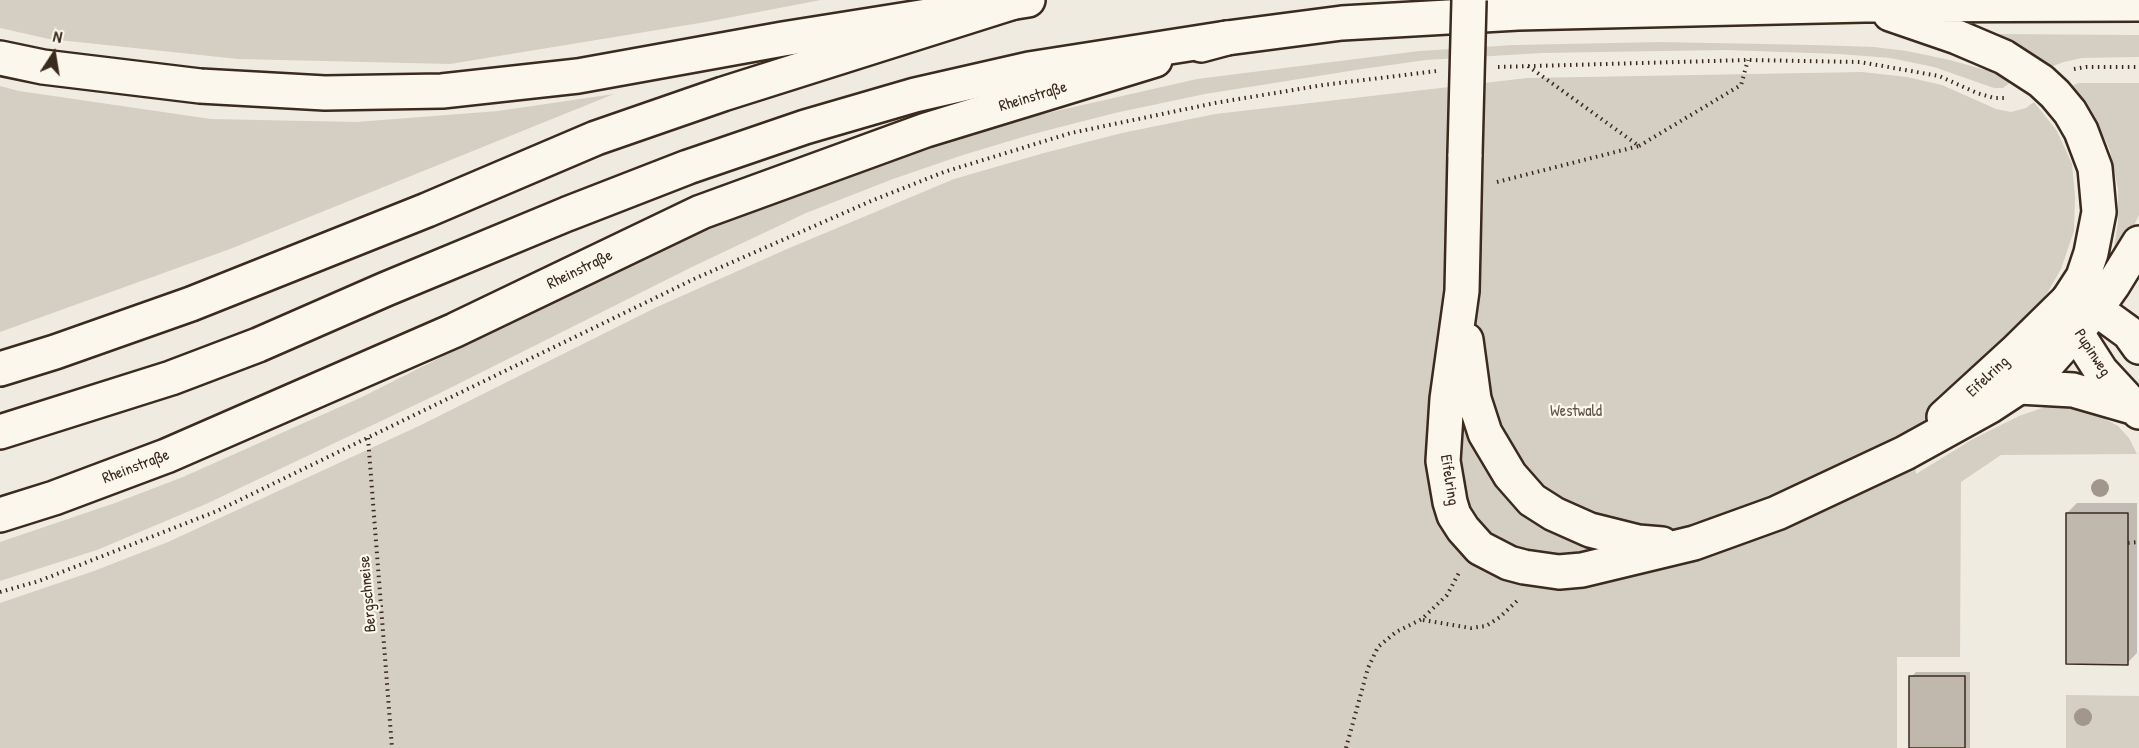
<!DOCTYPE html>
<html>
<head>
<meta charset="utf-8">
<style>
  body { margin:0 }
  #map { position:relative; width:2139px; height:748px; overflow:hidden; background:#f0ebe0; font-family:"Patrick Hand",sans-serif }
  canvas { display:block }
  .north { position:absolute; left:24px; top:24px; width:60px; height:60px; -webkit-text-stroke:4px #fbf7ec; paint-order:stroke; rotate:12deg; font-size:16px; font-weight:700; line-height:24px; text-align:center; color:#3b2a1e }
  .north::after { content:''; display:block; margin:auto; width:21px; height:27px; background:#3b2a1e; clip-path:polygon(50% 0,100% 100%,50% 72%,0 100%) }
</style>
</head>
<body>
<div id="map">
<canvas width="2139" height="748"></canvas>
<div class="north">N</div>
</div>
<script>
const ctx = document.querySelector('canvas').getContext('2d');
ctx.lineJoin = 'round';
function fill(path, color) { ctx.fillStyle = color; ctx.fill(path, 'evenodd'); }
const shape = rows => new Path2D(rows.map(r => 'M' + r).join(''));
function trace(path, color, width, dash) { ctx.strokeStyle = color; ctx.lineWidth = width; ctx.lineCap = dash ? 'butt' : 'round'; ctx.setLineDash(dash || []); ctx.stroke(path); }
function write(font, color, halo, rows, align = 'center') {
  ctx.font = font + ' "Patrick Hand",sans-serif'; ctx.lineWidth = 4.5; ctx.setLineDash([]); ctx.textBaseline = 'middle'; ctx.strokeStyle = halo; ctx.fillStyle = color; for (const [text, x, y, turn = 0] of rows) {
    ctx.save(); ctx.translate(x, y); ctx.rotate((+turn || 0) * Math.PI / 180); ctx.textAlign = isNaN(turn) ? turn : align; if (halo) ctx.strokeText(text, 0, 0); ctx.fillText(text, 0, 0); ctx.restore();
  }
}
const green = shape([
  [0,0,821,0,706,22,450,64,238,59,49,39,0,28],
  [1998,34,2139,35,2139,57,2082,58,2064,62,2048,68,1997,38],
  [1660,42,1814,45,1874,47,1907,51,1950,60,1989,71,2011,82,2003,88,1994,88,1934,67,1890,58,1839,54,1725,50,1542,53,1426,60,1362,69,1205,94,1115,113,1033,134,963,155,893,179,806,213,694,266,436,395,206,504,97,550,0,581,0,542,115,503,183,477,362,397,523,316,720,223,774,200,941,141,1012,121,1197,79,1419,51,1514,45],
  [1862,72,1907,77,1942,85,1996,109,2011,112,2026,108,2034,102,2057,131,2072,164,2075,196,2074,231,2061,269,2041,304,1948,399,1913,430,1916,474,1973,439,2019,416,2051,405,2077,408,2098,415,2118,426,2129,438,2137,454,2001,455,1961,482,1960,657,1897,657,1897,748,0,748,0,603,94,571,168,542,421,425,657,307,787,249,954,179,1044,153,1122,133,1215,114,1527,78],
  [2079,83,2139,83,2139,215,2122,250,2114,248,2118,222,2118,189,2110,150,2092,112,2071,86],
  [0,86,19,91,211,119,356,122,498,111,614,94,230,249,0,332],
  [2066,695,2139,696,2139,748,2066,748]
]);
const shadow = shape([
  [2077,503,2137,503,2137,653,2127,663,2067,513],
  [1916,672,1970,672,1970,748,1911,748,1911,677]
]);
const building = shape([
  [2066,513,2128,513,2128,665,2066,664,2066,513],
  [1909,676,1965,676,1965,748,1909,748,1909,676]
]);
const path = shape([
  [1498,67,1748,60,1860,62,1939,76,1977,93,1994,98,2007,98],
  [2074,69,2086,67,2139,67],
  [1639,146,1741,85,1748,60],
  [1497,182,1639,146,1528,66],
  [368,438,392,748],
  [2128,543,2139,542],
  [0,592,39,581,217,511,694,279,871,201,944,172,1071,133,1215,103,1323,85,1437,71],
  [1423,620,1471,628,1486,626,1500,617,1519,599],
  [1346,748,1368,668,1378,647,1396,632,1422,619,1447,595,1460,571]
]);
const minor = shape([
  [2069,300,2096,309,2129,333,2139,347],
  [2069,304,2076,332,2101,371,2139,412],
  [2019,387,2073,390,2132,407]
]);
const secondary = shape([
  [1465,154,1462,291,1447,399,1443,461,1450,502,1454,515,1463,529,1480,548,1509,563,1524,567,1559,572,1582,570,1694,543,1777,513,1905,453,1990,406,2019,387,2049,362,2096,309],
  [1466,340,1474,399,1485,433,1510,475,1532,500,1554,514,1590,530,1638,542,1662,544],
  [1944,417,2015,352,2068,300]
]);
const primary = shape([
  [1890,14,1957,37,2004,57,2041,81,2055,94,2070,112,2081,131,2095,168,2099,212,2091,253,2083,277,2068,300],
  [1201,45,1227,38,1342,23,1518,13,1865,5,2139,4],
  [0,58,43,67,200,86,325,93,442,91,578,76,783,39,1028,0],
  [2096,309,2113,285,2139,243],
  [0,515,54,498,166,456,455,330,701,212,926,130,1155,60]
]);
const motorway = shape([
  [0,369,55,352,191,304,427,210,596,138,723,94,1011,3],
  [0,432,171,378,258,345,386,289,567,214,688,167,805,127,915,95,1029,69,1227,38]
]);
const secondaryBridge = shape([
  [1465,154,1469,0]
]);
const trees = [
  [2100,488],
  [2083,717]
];
const streetNames = [
  ["Rheinstraße",1033,97,-17],
  ["Rheinstraße",580,270,-26],
  ["Pupinweg",2092,353,57],
  ["Eifelring",1988,377,-43],
  ["Rheinstraße",136,467,-21],
  ["Eifelring",1449,480,81],
  ["Bergschneise",368,594,-95]
];
const parkNames = [
  ["Westwald",1576,412]
];
fill(green, '#d5cec3');
fill(shadow, '#0003');
fill(building, '#c0b8ad');
trace(building, '#3b2a1e', 1.5);
trace(minor, '#3b2a1e', 38);
trace(secondary, '#3b2a1e', 38);
trace(primary, '#3b2a1e', 38);
trace(motorway, '#3b2a1e', 38);
trace(path, '#3b2a1e', 4, [1.5, 4.5]);
trace(minor, '#fbf7ec', 33);
trace(secondary, '#fbf7ec', 33);
trace(primary, '#fbf7ec', 33);
trace(motorway, '#fbf7ec', 33);
trace(secondaryBridge, '#3b2a1e', 38, []);
trace(secondaryBridge, '#fbf7ec', 33);
ctx.fillStyle = '#a2978c';
for (const [x, y] of trees) { ctx.beginPath(); ctx.arc(x, y, 9, 0, 2 * Math.PI); ctx.fill(); }
write('16px', '#3b2a1e', '#fbf7ec', streetNames);
write('16px', '#625347', '#fbf7ec', parkNames);
</script>
</body>
</html>
